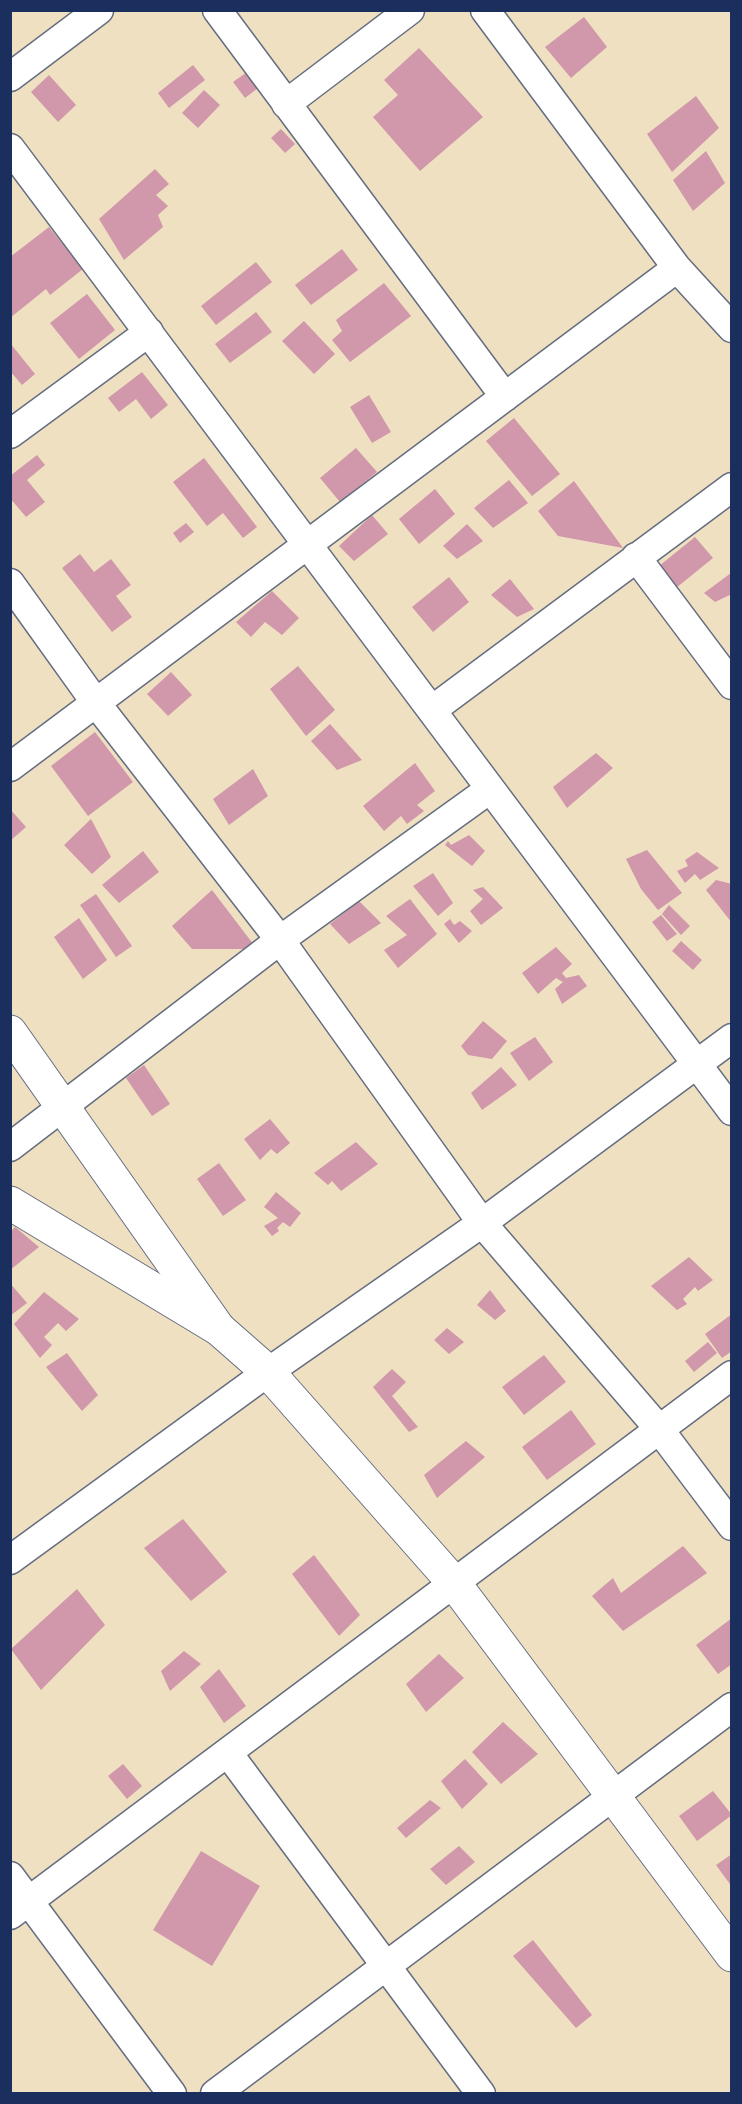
<!DOCTYPE html>
<html>
<head>
<meta charset="utf-8">
<style>
  body { margin:0 }
  #map { position:relative; width:742px; height:2104px; overflow:hidden; background:#efe0c1; font-family:"IM FELL Great Primer",serif }
  canvas { display:block }
  .frame { position:absolute; inset:0; border:12px solid #1b2f5e; pointer-events:none }
</style>
</head>
<body>
<div id="map">
<canvas width="742" height="2104"></canvas>
<div class="frame"></div>
</div>
<script>
const ctx = document.querySelector('canvas').getContext('2d');
ctx.lineJoin = 'round';
function fill(path, color) { ctx.fillStyle = color; ctx.fill(path, 'evenodd'); }
const shape = rows => new Path2D(rows.map(r => 'M' + r).join(''));
function trace(path, color, width, dash) { ctx.strokeStyle = color; ctx.lineWidth = width; ctx.lineCap = dash ? 'butt' : 'round'; ctx.setLineDash(dash || []); ctx.stroke(path); }
const building = shape([
  [584,17,607,47,571,78,545,47],
  [419,48,483,117,420,171,373,117,398,95,384,80],
  [193,65,205,80,169,108,158,93],
  [247,72,258,88,245,98,233,82],
  [49,75,76,105,58,122,31,92],
  [204,90,220,105,198,128,182,113],
  [696,96,719,128,672,172,647,134],
  [281,129,295,144,285,153,271,138],
  [706,151,725,183,693,211,673,180],
  [155,169,169,184,156,195,168,206,158,215,163,227,124,260,99,219],
  [49,227,83,269,50,295,46,289,10,318,10,257],
  [342,249,358,270,311,305,295,285],
  [256,262,272,282,216,325,201,306],
  [384,283,411,316,350,362,332,340,342,331,336,320],
  [87,294,115,330,79,359,50,323],
  [256,312,272,332,230,363,215,344],
  [304,321,335,354,314,374,282,341],
  [10,343,35,374,22,385,10,371],
  [142,372,168,405,151,419,136,399,119,412,108,398],
  [369,395,391,432,372,443,350,407],
  [514,418,560,474,532,496,486,441],
  [356,448,377,472,340,502,320,478],
  [37,455,45,465,27,480,45,502,26,517,10,498,10,476],
  [204,458,257,527,243,538,223,513,207,526,173,482],
  [509,480,528,503,493,528,474,508],
  [574,481,623,548,558,536,538,511],
  [435,489,455,514,419,544,399,519],
  [372,515,388,534,354,561,339,546],
  [186,523,194,532,180,543,173,533],
  [467,524,483,541,457,559,443,546],
  [695,537,713,558,676,588,659,566],
  [80,554,94,572,111,559,131,585,116,596,132,617,112,632,62,568],
  [731,573,732,594,715,602,704,593],
  [449,577,469,602,433,632,412,607],
  [510,579,534,609,517,617,491,595],
  [272,591,299,618,282,635,265,622,251,637,236,622],
  [298,666,335,710,306,736,270,689],
  [171,672,192,695,168,716,147,694],
  [330,724,362,760,337,770,311,741],
  [95,732,133,782,88,816,51,766],
  [596,753,613,768,567,808,553,787],
  [415,763,435,791,417,805,424,811,407,824,401,816,384,831,363,806],
  [253,769,268,796,229,825,213,799],
  [10,809,26,827,10,841],
  [91,819,111,857,92,874,64,845],
  [469,835,485,851,472,866,445,845,448,841,451,845],
  [647,850,682,893,658,910,641,889,626,859],
  [143,851,159,872,119,903,102,885],
  [697,852,719,868,700,880,695,874,685,883,677,871,688,866,685,860],
  [433,873,453,903,438,916,413,886],
  [716,880,732,884,732,923,706,890],
  [483,887,503,908,481,925,470,911,483,899,473,890],
  [212,890,257,949,192,949,172,926],
  [96,894,132,946,116,957,80,905],
  [410,899,437,934,398,968,384,950,407,935,386,916],
  [359,901,381,923,349,944,330,924],
  [669,905,690,926,681,935,662,914],
  [661,915,677,934,667,941,652,922],
  [79,918,107,960,83,979,54,937],
  [450,919,454,925,460,921,472,931,459,943,444,924],
  [681,941,702,960,693,970,672,951],
  [556,947,572,964,562,973,566,978,579,975,587,986,562,1004,555,989,563,982,556,978,538,994,522,973],
  [483,1021,507,1041,492,1059,468,1055,461,1046],
  [535,1037,553,1062,529,1081,510,1053],
  [144,1065,170,1104,152,1116,126,1078],
  [501,1067,517,1085,482,1110,471,1093],
  [270,1119,290,1143,277,1154,271,1149,260,1160,244,1139],
  [356,1142,378,1164,341,1191,332,1181,328,1185,314,1173],
  [219,1163,246,1200,223,1216,197,1179],
  [276,1192,301,1213,290,1227,283,1222,277,1228,279,1231,272,1236,264,1226,278,1218,264,1207],
  [15,1227,39,1247,10,1270,10,1232],
  [689,1257,713,1280,698,1291,695,1287,683,1299,687,1304,677,1310,651,1286],
  [10,1283,27,1303,10,1316],
  [490,1290,506,1311,495,1320,477,1305],
  [44,1292,79,1319,66,1331,58,1323,44,1337,52,1345,40,1358,14,1324],
  [732,1314,732,1351,722,1358,705,1334],
  [447,1328,464,1342,449,1354,434,1340],
  [708,1342,717,1353,694,1372,685,1361],
  [67,1353,98,1395,82,1411,46,1367],
  [544,1355,566,1382,524,1415,502,1387],
  [392,1369,406,1382,392,1396,418,1427,409,1432,373,1387],
  [571,1410,596,1444,547,1480,522,1447],
  [466,1441,485,1457,437,1498,424,1475],
  [183,1519,227,1572,191,1601,144,1548],
  [683,1546,707,1573,623,1631,592,1596,613,1578,621,1593],
  [314,1555,360,1615,339,1636,292,1574],
  [77,1589,105,1625,41,1690,11,1649],
  [732,1618,732,1664,718,1674,696,1645],
  [184,1651,201,1664,170,1691,161,1671],
  [439,1654,464,1678,426,1712,406,1684],
  [219,1669,246,1706,224,1723,200,1687],
  [503,1722,538,1754,501,1784,472,1752],
  [465,1759,488,1784,462,1809,441,1781],
  [123,1764,142,1786,127,1799,108,1776],
  [713,1791,732,1815,697,1841,679,1816],
  [430,1800,441,1808,406,1838,397,1828],
  [459,1846,475,1862,446,1885,430,1869],
  [201,1851,260,1886,212,1966,153,1930],
  [732,1854,732,1887,716,1865],
  [533,1940,592,2015,576,2028,513,1956]
]);
const minor = shape([
  [217,10,505,397],
  [485,10,677,268,732,328],
  [10,77,99,10],
  [286,104,410,10],
  [10,148,732,1111],
  [10,434,149,332],
  [636,557,732,685],
  [10,583,96,703,280,940,482,1223,659,1429,732,1526],
  [432,710,732,487],
  [10,767,677,268],
  [10,1147,280,940,490,789],
  [10,1560,268,1372,482,1223,732,1038],
  [228,1753,481,2094],
  [10,1876,172,2094],
  [10,1915,732,1375],
  [215,2094,732,1707]
]);
const secondary = shape([
  [10,1032,219,1329]
]);
const primary = shape([
  [10,1203,219,1329,268,1372,454,1583,732,1955]
]);
fill(building, '#d197aa');
trace(minor, '#656d81', 31);
trace(secondary, '#656d81', 35);
trace(primary, '#656d81', 35);
trace(minor, '#fff', 28);
trace(secondary, '#fff', 33);
trace(primary, '#fff', 33);
</script>
</body>
</html>
